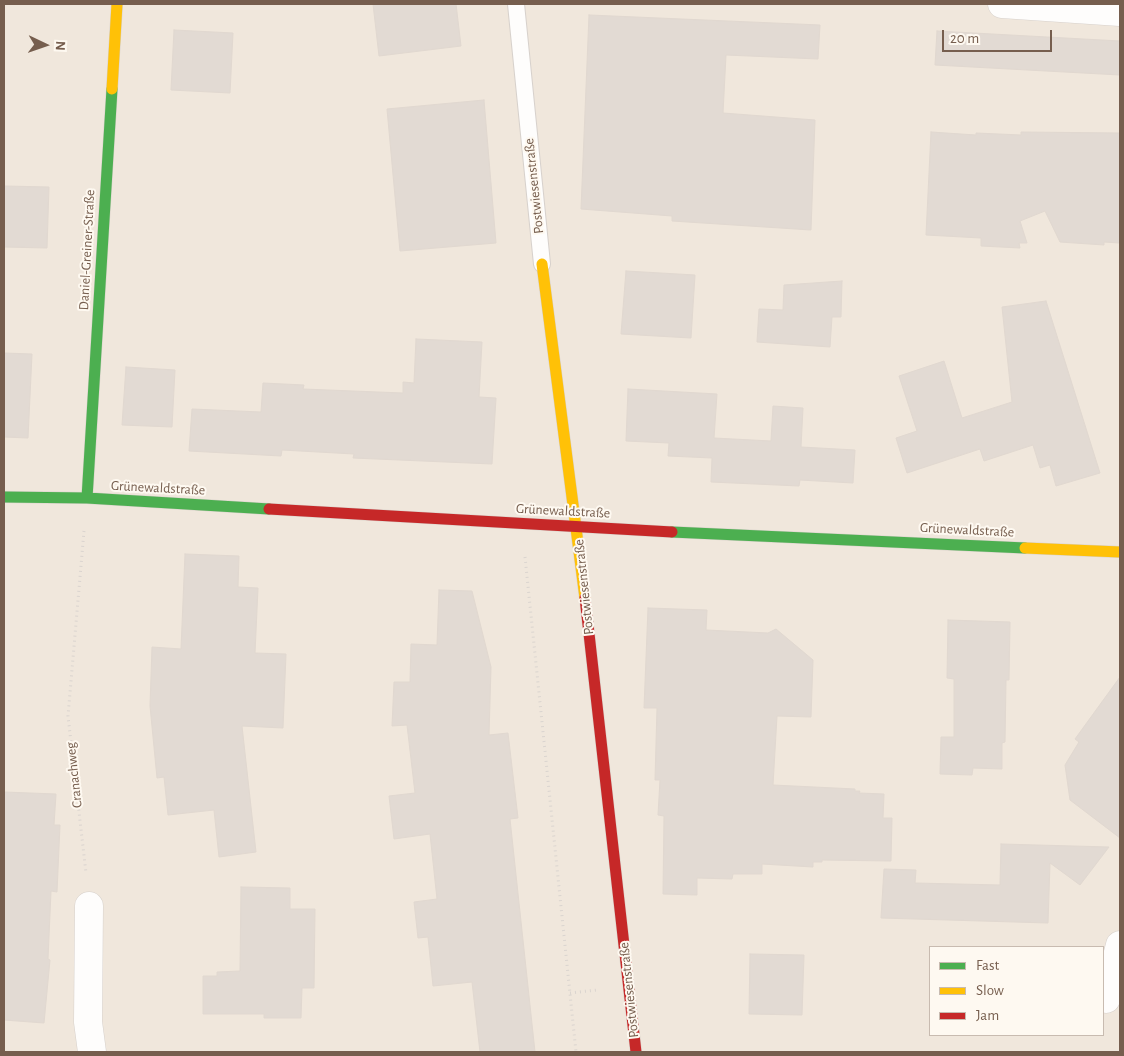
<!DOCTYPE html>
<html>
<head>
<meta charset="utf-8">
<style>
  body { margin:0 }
  #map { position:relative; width:1124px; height:1056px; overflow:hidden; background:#f8f4ee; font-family:"Alegreya Sans",sans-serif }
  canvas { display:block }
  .frame { position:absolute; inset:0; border:5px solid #765e4e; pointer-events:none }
  .legend { position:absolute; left:929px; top:946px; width:175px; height:90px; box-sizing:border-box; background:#fef9f1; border:1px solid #c8bbb0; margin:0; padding:6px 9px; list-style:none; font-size:15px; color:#765e4e }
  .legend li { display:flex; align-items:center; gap:10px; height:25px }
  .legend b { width:25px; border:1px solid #c8bbb0 }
  .north { position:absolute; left:20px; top:20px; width:50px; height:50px; -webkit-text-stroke:4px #fef9f1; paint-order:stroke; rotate:93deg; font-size:14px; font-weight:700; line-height:20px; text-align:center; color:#765e4e }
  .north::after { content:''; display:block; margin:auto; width:18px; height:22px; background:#765e4e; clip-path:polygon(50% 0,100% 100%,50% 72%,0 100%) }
  .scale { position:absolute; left:942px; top:30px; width:110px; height:22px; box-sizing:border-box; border:2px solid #765e4e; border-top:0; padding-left:6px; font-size:15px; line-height:18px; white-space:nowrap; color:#765e4e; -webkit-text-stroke:4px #fef9f1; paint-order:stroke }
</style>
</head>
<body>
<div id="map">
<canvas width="1124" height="1056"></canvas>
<div class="frame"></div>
<ul class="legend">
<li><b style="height:6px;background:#4caf50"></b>Fast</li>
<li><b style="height:6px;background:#ffc107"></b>Slow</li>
<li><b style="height:6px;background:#c62828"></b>Jam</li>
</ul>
<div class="north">N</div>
<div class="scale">20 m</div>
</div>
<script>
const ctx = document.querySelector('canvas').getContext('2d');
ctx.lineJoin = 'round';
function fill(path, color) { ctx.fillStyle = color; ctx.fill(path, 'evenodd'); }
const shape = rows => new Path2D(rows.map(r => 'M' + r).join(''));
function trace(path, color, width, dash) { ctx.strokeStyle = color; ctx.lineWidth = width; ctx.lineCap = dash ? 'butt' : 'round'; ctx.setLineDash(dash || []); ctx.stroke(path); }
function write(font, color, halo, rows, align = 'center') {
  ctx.font = font + ' "Alegreya Sans",sans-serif'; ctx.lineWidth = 4; ctx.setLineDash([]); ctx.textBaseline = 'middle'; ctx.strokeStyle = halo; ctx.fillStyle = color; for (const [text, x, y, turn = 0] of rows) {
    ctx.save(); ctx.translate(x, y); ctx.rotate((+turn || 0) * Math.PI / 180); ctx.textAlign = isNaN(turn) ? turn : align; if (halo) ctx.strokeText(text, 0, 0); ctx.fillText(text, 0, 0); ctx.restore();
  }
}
const residential = shape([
  [4,4,1120,4,1120,1052,4,1052],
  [930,947,1103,947,1103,1035,930,1035]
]);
const building = shape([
  [373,4,456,4,461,46,379,56,373,4],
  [589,15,820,25,818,59,726,55,723,113,815,120,811,230,672,221,672,216,581,209,589,15],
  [174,30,233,33,230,93,171,90,174,30],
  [937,31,1120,41,1120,75,935,65,937,31],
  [484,100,496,243,400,251,387,109,484,100],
  [931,132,976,135,976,133,1021,135,1021,132,1120,133,1120,243,1104,242,1104,245,1060,242,1045,211,1020,221,1027,243,1019,243,1020,248,981,246,981,238,926,235,931,132],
  [4,186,49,187,47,248,4,247,4,186],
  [626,271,695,275,691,338,621,334,626,271],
  [842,281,841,317,832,317,830,347,757,342,759,309,783,310,784,285,842,281],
  [1046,301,1100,473,1056,486,1050,465,1040,468,1033,445,984,461,980,449,907,473,896,438,917,431,899,376,944,361,962,418,1012,402,1002,307,1046,301],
  [416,339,482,342,479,397,496,398,492,464,353,458,354,454,282,450,281,456,189,451,192,409,261,412,263,383,304,385,303,389,403,393,403,382,414,383,416,339],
  [4,353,32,354,28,438,4,437,4,353],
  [126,367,175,370,172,427,122,425,126,367],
  [628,389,717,394,714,438,771,441,773,406,803,408,801,447,855,450,853,483,800,480,799,486,711,482,712,458,668,456,669,443,626,441,628,389],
  [185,554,239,556,238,587,258,588,255,653,286,654,283,728,242,726,256,852,219,857,214,810,168,815,164,777,157,778,150,706,152,647,181,649,185,554],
  [439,590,472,591,491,667,489,735,508,733,518,818,510,819,535,1052,480,1052,472,982,433,986,428,937,418,938,414,902,437,899,430,834,394,839,389,796,415,793,407,725,392,726,394,682,410,682,411,644,437,645,439,590],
  [648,608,707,610,706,630,768,633,776,629,813,660,811,717,777,716,773,785,855,789,855,791,860,791,859,793,884,794,883,818,892,818,891,861,822,860,822,862,813,862,813,867,762,864,762,874,733,874,732,879,697,878,697,895,663,894,664,816,658,815,660,780,655,780,657,708,644,708,648,608],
  [948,620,1010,622,1009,680,1006,680,1005,742,1002,743,1002,769,973,768,972,775,940,774,941,737,954,737,954,679,947,678,948,620],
  [1120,677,1120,838,1070,800,1065,765,1079,742,1075,739,1120,677],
  [4,792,56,794,54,825,60,825,57,892,51,891,48,959,50,960,44,1023,4,1020,4,792],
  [1001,844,1109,847,1080,885,1050,863,1048,923,881,918,884,869,916,870,915,883,1000,885,1001,844],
  [241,887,290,888,290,909,315,909,314,988,302,988,301,1018,264,1018,264,1014,203,1014,203,976,217,976,217,972,240,971,241,887],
  [750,954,804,955,802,1015,749,1014,750,954]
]);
const path = shape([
  [84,531,68,716,86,873],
  [525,557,576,1052],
  [570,993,597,990]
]);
const lane = shape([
  [516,4,542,264]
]);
const street = shape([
  [1002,4,1120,12],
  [89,906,88,1022,92,1052],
  [1106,999,1120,945]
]);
const fast = shape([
  [4,497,87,498,269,509],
  [87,498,112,89],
  [672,532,1025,548]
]);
const slow = shape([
  [112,89,117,4],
  [542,264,585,598],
  [1025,548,1120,552]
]);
const jam = shape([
  [269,509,672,532],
  [585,598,636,1052]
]);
const streetNames = [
  ["Postwiesenstraße",534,186,-96],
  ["Daniel-Greiner-Straße",87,250,-87],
  ["Grünewaldstraße",158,488,3],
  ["Grünewaldstraße",563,511,3],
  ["Grünewaldstraße",967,530,3],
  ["Postwiesenstraße",584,587,-96],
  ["Cranachweg",74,775,-96],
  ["Postwiesenstraße",629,990,-96]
];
fill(residential, '#f0e7dc');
fill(building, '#e2dad3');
trace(building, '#e1d8d0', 1);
trace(lane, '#d7d1cc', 18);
trace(street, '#d7d1cc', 29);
trace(fast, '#d8d1ca', 12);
trace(slow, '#d8d1ca', 12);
trace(jam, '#d8d1ca', 12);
trace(path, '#dad4cf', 3, [1, 4]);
trace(lane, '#fefdfc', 16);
trace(street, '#fefdfc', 28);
trace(fast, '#4caf50', 11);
trace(slow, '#ffc107', 11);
trace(jam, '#c62828', 11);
write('14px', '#765e4e', '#fef9f1', streetNames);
</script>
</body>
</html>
